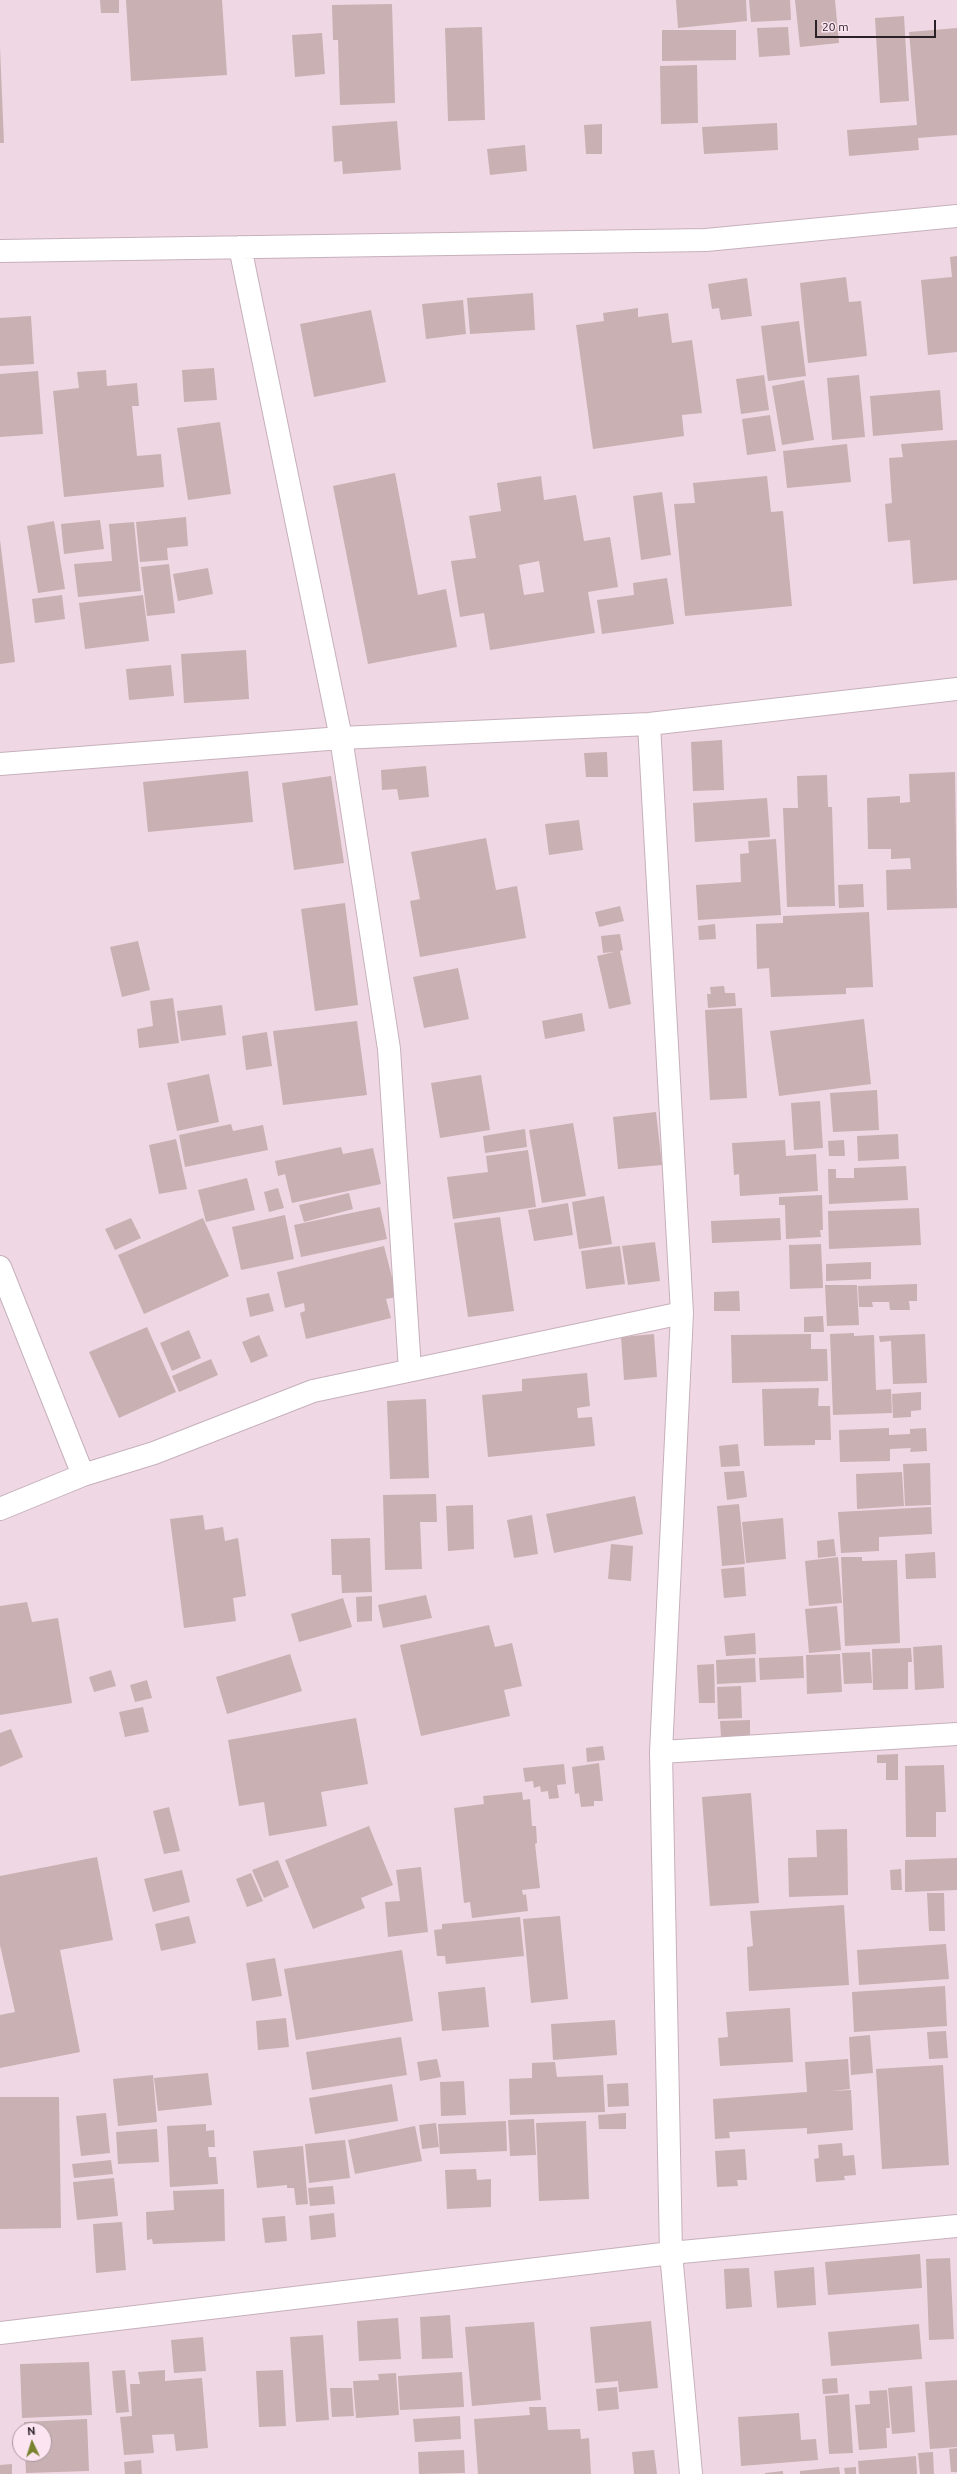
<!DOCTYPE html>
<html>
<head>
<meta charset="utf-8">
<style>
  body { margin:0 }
  #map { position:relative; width:957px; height:2474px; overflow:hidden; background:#efd8e3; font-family:Ubuntu,sans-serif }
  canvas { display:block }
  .north { position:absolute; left:12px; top:2422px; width:40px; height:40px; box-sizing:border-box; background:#fce5f1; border:1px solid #a8979f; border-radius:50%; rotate:356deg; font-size:11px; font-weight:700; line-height:16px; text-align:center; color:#292125 }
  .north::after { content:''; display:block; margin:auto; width:14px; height:18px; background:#79832f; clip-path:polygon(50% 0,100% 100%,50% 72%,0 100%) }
  .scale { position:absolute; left:815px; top:20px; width:121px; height:18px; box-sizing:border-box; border:2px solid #292125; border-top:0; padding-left:5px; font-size:12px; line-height:14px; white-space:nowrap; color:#292125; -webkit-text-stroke:3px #fce5f1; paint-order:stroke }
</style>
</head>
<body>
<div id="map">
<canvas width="957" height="2474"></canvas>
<div class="north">N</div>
<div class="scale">20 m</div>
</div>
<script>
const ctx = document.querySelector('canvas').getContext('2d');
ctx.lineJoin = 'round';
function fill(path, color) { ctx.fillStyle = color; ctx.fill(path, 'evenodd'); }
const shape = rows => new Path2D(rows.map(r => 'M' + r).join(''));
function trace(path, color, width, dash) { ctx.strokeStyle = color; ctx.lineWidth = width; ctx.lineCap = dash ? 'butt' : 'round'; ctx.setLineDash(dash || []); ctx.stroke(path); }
const building = shape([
  [100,0,119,0,119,13,101,13],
  [126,0,222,0,227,75,131,81],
  [676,0,746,0,747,21,678,28],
  [749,0,790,0,791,20,751,22],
  [795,0,835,0,839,43,800,47],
  [392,4,395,103,340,105,338,40,333,40,332,5],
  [904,16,909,101,880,103,875,18],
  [482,27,485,120,448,121,445,28],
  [788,27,790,55,759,57,757,28],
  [957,28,957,135,918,138,919,150,849,156,847,130,917,125,909,32],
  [662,30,736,30,736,60,662,61],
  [322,33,325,74,295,77,292,35],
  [0,47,4,143,0,143],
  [697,65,698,123,661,124,660,66],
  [397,121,401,170,343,174,342,161,334,162,332,126],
  [777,123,778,150,704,154,702,127],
  [602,124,602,154,586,154,584,125],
  [525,145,527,171,490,175,487,149],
  [957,256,957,352,928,355,921,280,952,277,950,257],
  [846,277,849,302,861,301,867,356,808,363,800,283],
  [747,278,752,316,721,320,719,308,712,309,708,284],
  [533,293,535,330,470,334,467,298],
  [463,300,466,334,426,339,422,304],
  [638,308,638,317,668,313,672,343,692,340,702,413,682,415,684,436,593,449,576,325,604,321,603,313],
  [371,310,386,382,314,397,300,324],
  [31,316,34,364,0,366,0,318],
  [799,321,806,376,768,381,761,326],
  [214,368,217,400,184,402,182,370],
  [106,370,107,386,137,383,139,406,132,406,137,456,161,454,164,487,64,497,53,391,79,388,77,372],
  [38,371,43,434,0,437,0,374],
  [764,375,769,410,741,414,736,379],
  [859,375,865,437,832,440,827,378],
  [804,380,814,440,782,445,772,386],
  [940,390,943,430,873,436,870,396],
  [770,415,776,451,747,455,742,419],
  [220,422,231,494,188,500,177,428],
  [957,440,957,580,913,584,910,540,888,542,885,504,892,503,889,458,903,457,901,444],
  [847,444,851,482,787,488,783,451],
  [395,473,418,595,446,589,457,647,368,664,333,486],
  [541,476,544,500,576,495,584,541,610,537,618,587,588,592,595,633,490,650,484,613,460,617,451,561,476,558,469,516,501,511,497,483],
  [539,561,544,592,524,595,519,565],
  [767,476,771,512,783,511,792,606,685,616,674,504,695,503,693,483],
  [662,492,671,555,641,560,633,496],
  [186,517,188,546,167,548,168,560,140,562,136,522],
  [100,520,104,549,64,554,61,524],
  [54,521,65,589,38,593,27,526],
  [134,522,141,591,78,597,74,564,112,561,109,524],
  [0,540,15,662,0,664],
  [169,564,175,613,147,616,141,567],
  [208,568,213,594,178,601,173,574],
  [667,578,674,624,602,634,597,600,634,595,633,583],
  [62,595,65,619,35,623,32,599],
  [143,595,149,641,85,649,79,603],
  [246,650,249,699,184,703,181,654],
  [171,665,174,696,129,700,126,669],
  [722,740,724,790,693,791,691,742],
  [607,752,608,777,586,777,584,753],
  [426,766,429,797,399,800,397,789,382,790,381,770],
  [248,771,253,822,148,832,143,782],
  [955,772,957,908,887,910,886,870,911,869,910,858,891,859,891,849,868,849,867,798,900,796,900,803,910,802,909,774],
  [827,775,828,807,832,807,835,906,787,907,783,808,798,808,797,776],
  [331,776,344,863,294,870,282,783],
  [767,798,770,837,695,842,693,803],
  [579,820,583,850,549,855,545,824],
  [486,838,496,890,517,886,526,938,420,957,410,901,420,899,411,852],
  [776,839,781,915,698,920,696,885,741,882,740,854,749,853,748,841],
  [863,884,864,907,839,908,838,885],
  [345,903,358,1005,315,1011,301,909],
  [620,906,624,921,599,927,595,912],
  [869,912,873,987,846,988,846,994,771,997,769,968,757,969,756,924,783,923,783,916],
  [715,924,716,939,699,940,698,926],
  [620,934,623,950,620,951,631,1004,609,1009,597,956,614,952,603,953,601,936],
  [138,941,150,990,122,997,110,947],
  [458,968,469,1019,424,1028,413,977],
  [724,986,725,993,735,993,736,1006,708,1008,707,994,711,994,710,987],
  [173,998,179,1043,139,1048,137,1029,153,1026,150,1001],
  [222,1005,226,1035,181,1041,177,1011],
  [742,1008,747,1098,710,1100,705,1010],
  [582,1013,585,1031,545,1039,542,1021],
  [864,1019,871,1084,779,1096,770,1031],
  [357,1021,367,1095,283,1105,273,1031],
  [267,1032,272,1066,246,1070,242,1036],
  [209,1074,219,1122,177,1131,167,1083],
  [481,1075,490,1130,440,1138,431,1083],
  [877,1090,879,1130,833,1132,830,1093],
  [820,1101,823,1148,794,1150,791,1103],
  [656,1112,662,1165,618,1169,613,1117],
  [573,1123,586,1196,542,1203,529,1130],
  [231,1124,233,1131,263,1125,268,1150,185,1167,179,1135],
  [525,1129,527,1147,485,1153,483,1136],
  [898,1134,899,1159,858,1161,857,1136],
  [176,1139,187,1189,159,1194,149,1145],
  [785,1140,786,1156,816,1154,818,1191,740,1196,739,1174,734,1175,732,1143],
  [844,1140,845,1156,829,1156,828,1141],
  [341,1147,343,1154,373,1148,381,1184,292,1203,285,1174,278,1176,275,1161],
  [528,1150,536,1207,453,1219,447,1177,488,1172,486,1156],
  [906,1166,908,1200,829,1204,828,1169,836,1169,836,1178,854,1178,854,1168],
  [247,1178,255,1210,206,1222,198,1190],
  [278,1188,284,1208,269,1212,264,1192],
  [349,1193,353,1209,304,1222,299,1205],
  [822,1195,823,1230,820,1230,821,1237,786,1239,785,1205,779,1205,779,1197],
  [604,1196,612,1244,579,1249,572,1202],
  [568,1203,573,1235,534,1241,528,1210],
  [380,1207,387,1239,301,1257,294,1225],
  [919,1208,921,1245,829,1249,828,1211],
  [285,1215,294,1259,241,1270,232,1227],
  [500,1217,514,1311,468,1317,454,1223],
  [131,1218,141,1238,115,1250,105,1229],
  [203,1218,229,1276,144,1314,118,1255],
  [780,1218,781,1240,712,1243,711,1221],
  [655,1242,660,1281,628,1285,622,1246],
  [821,1244,823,1288,790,1289,789,1245],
  [384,1246,397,1297,386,1299,391,1318,306,1339,300,1313,305,1311,304,1303,285,1308,277,1272],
  [620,1246,625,1284,586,1289,581,1251],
  [871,1262,871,1279,826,1281,826,1264],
  [917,1284,917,1301,909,1301,910,1310,890,1310,889,1302,872,1302,873,1307,859,1307,858,1286],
  [825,1285,857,1285,859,1325,827,1326],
  [739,1291,740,1311,714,1311,714,1292],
  [269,1293,274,1311,250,1317,246,1298],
  [823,1316,824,1332,804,1332,804,1317],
  [147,1327,176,1392,119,1418,89,1352],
  [189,1330,201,1358,172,1371,160,1343],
  [854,1333,854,1336,874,1335,876,1390,891,1389,892,1413,833,1415,830,1334],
  [654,1334,657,1377,624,1380,621,1337],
  [811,1334,811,1349,827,1349,828,1381,732,1383,731,1335],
  [925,1334,927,1383,893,1384,891,1341,880,1342,879,1336],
  [259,1335,268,1356,251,1363,242,1342],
  [211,1359,218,1375,179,1392,172,1376],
  [587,1373,590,1406,577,1408,578,1418,592,1417,595,1446,488,1457,482,1395,522,1391,522,1379],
  [819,1388,818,1406,830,1406,831,1440,815,1440,815,1445,764,1446,762,1389],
  [921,1392,921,1410,911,1411,911,1417,893,1418,892,1394],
  [426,1399,429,1478,390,1479,387,1401],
  [889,1428,889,1435,910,1434,910,1429,926,1428,927,1451,910,1452,911,1448,890,1449,890,1461,840,1462,839,1430],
  [738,1444,740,1466,721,1467,719,1446],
  [930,1463,931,1505,905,1506,903,1464],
  [744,1471,747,1497,727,1500,724,1472],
  [902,1472,904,1506,857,1509,856,1474],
  [436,1494,437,1522,420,1522,422,1569,385,1570,383,1495],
  [635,1496,643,1534,554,1553,546,1514],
  [739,1504,745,1564,722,1566,717,1506],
  [473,1505,474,1549,448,1551,446,1506],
  [931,1507,932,1534,879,1537,879,1551,841,1553,838,1512],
  [203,1515,205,1530,223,1527,225,1541,238,1538,246,1596,233,1598,236,1621,184,1628,170,1519],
  [532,1515,538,1554,514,1558,507,1520],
  [783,1518,786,1559,746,1563,742,1522],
  [370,1538,372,1592,342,1593,341,1575,332,1575,331,1539],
  [834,1539,836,1556,818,1558,817,1541],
  [611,1544,633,1546,631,1581,608,1579],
  [935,1552,936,1578,906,1579,905,1554],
  [838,1557,842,1603,809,1606,805,1561],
  [841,1557,862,1557,862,1561,897,1560,900,1643,845,1646],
  [744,1567,746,1596,724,1598,721,1569],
  [426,1595,432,1618,383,1628,378,1605],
  [372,1596,372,1621,357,1622,356,1597],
  [343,1598,352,1627,299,1642,291,1614],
  [27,1602,32,1622,58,1618,72,1703,0,1715,0,1606],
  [837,1606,841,1650,809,1653,805,1609],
  [489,1625,495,1647,512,1643,522,1686,504,1690,510,1716,421,1736,400,1645],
  [755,1633,756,1654,726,1656,724,1636],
  [942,1645,944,1688,915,1690,913,1647],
  [911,1648,912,1662,908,1662,908,1689,873,1690,872,1649],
  [870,1652,872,1683,844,1684,842,1653],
  [290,1654,302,1691,227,1714,216,1677],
  [840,1654,842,1692,807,1694,806,1655],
  [803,1656,804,1678,760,1680,759,1658],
  [755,1658,756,1682,717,1684,716,1660],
  [714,1664,715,1703,699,1703,697,1665],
  [111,1670,116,1686,94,1692,89,1677],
  [147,1680,152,1698,135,1702,130,1685],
  [741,1686,742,1718,718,1719,717,1687],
  [143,1707,149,1732,125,1737,119,1712],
  [356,1718,368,1784,321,1792,327,1826,269,1836,264,1802,239,1806,228,1740],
  [750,1720,750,1737,721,1737,720,1721],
  [11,1729,23,1757,0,1767,0,1733],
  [603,1746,605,1760,587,1762,586,1748],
  [898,1754,898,1780,886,1780,886,1763,877,1763,877,1755],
  [599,1763,603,1801,594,1801,594,1806,581,1807,579,1793,575,1794,572,1767],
  [564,1764,566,1784,557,1785,559,1798,549,1799,548,1791,541,1792,540,1786,534,1788,533,1781,525,1782,523,1768],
  [944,1765,946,1812,936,1812,936,1837,906,1837,905,1766],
  [522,1792,523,1800,530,1799,532,1826,536,1826,537,1843,535,1844,540,1888,522,1890,523,1895,526,1894,528,1911,472,1918,470,1902,464,1903,454,1808,484,1804,483,1796],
  [751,1793,759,1903,710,1906,702,1797],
  [169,1807,180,1851,164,1854,153,1811],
  [369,1826,393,1885,361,1898,365,1908,313,1929,285,1860],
  [847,1829,848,1895,789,1897,788,1858,817,1857,816,1830],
  [97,1857,113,1940,60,1950,80,2052,0,2068,0,2015,15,2012,0,1945,0,1876],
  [957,1858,957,1890,905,1892,905,1860],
  [278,1860,289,1887,264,1898,252,1870],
  [421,1867,428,1932,388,1937,385,1902,400,1901,396,1870],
  [901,1869,902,1890,891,1890,890,1870],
  [182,1870,190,1902,153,1912,144,1879],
  [251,1873,263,1901,247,1907,236,1879],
  [927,1893,944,1893,945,1931,929,1931],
  [844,1905,849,1985,749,1991,747,1947,753,1946,750,1911],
  [189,1916,196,1943,161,1951,155,1924],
  [560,1916,568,1999,531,2003,523,1919],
  [520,1917,524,1956,446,1964,445,1956,437,1956,434,1930,442,1929,442,1924],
  [946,1944,949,1979,859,1985,857,1950],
  [402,1950,413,2021,296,2040,284,1969],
  [275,1958,282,1996,252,2001,246,1963],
  [945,1986,947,2026,854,2032,852,1992],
  [485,1987,489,2027,442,2031,438,1992],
  [790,2008,793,2062,720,2066,718,2038,728,2037,726,2012],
  [286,2018,289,2047,258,2050,256,2021],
  [615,2020,617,2055,553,2060,551,2024],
  [946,2031,948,2058,929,2059,927,2032],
  [870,2035,873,2073,851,2075,849,2037],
  [401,2037,407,2075,312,2090,306,2052],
  [437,2059,441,2077,420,2081,417,2062],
  [848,2059,850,2089,832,2091,851,2090,853,2130,807,2134,807,2128,729,2132,730,2138,715,2139,713,2099,807,2092,805,2062],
  [555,2062,557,2077,603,2075,605,2112,510,2115,509,2079,532,2078,532,2063],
  [943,2065,949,2165,882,2169,876,2069],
  [208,2073,212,2105,158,2111,154,2078],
  [153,2075,157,2122,118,2126,113,2079],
  [464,2081,466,2115,441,2116,440,2082],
  [628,2083,629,2106,608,2107,607,2084],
  [392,2084,398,2121,315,2134,309,2098],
  [0,2097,59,2097,61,2228,0,2229],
  [106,2113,110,2153,81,2156,76,2116],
  [626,2113,626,2129,599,2129,598,2115],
  [534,2119,536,2155,510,2156,508,2120],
  [506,2121,507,2151,440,2154,438,2124],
  [586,2121,589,2199,539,2201,536,2123],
  [436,2123,439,2147,422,2149,419,2125],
  [206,2124,206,2131,214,2130,215,2147,208,2147,209,2157,216,2157,218,2184,170,2187,167,2126],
  [415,2126,422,2161,355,2174,348,2140],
  [157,2129,159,2162,118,2164,116,2132],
  [345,2140,350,2178,309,2183,305,2144],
  [842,2143,843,2156,854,2155,856,2175,844,2176,845,2180,816,2182,814,2159,819,2158,818,2145],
  [303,2146,308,2204,296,2205,294,2188,287,2188,287,2185,257,2188,253,2151],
  [745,2149,747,2180,737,2180,738,2186,717,2187,715,2151],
  [111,2160,113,2174,74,2178,72,2164],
  [476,2169,477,2180,491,2179,491,2207,447,2209,445,2170],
  [114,2178,118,2216,77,2220,73,2182],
  [333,2186,335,2204,310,2206,308,2188],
  [224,2189,225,2241,153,2244,152,2239,147,2240,146,2212,174,2210,173,2191],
  [334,2213,336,2237,311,2240,309,2216],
  [285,2216,287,2241,265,2243,262,2218],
  [122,2222,126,2270,96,2273,93,2224],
  [920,2254,922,2288,828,2295,825,2262],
  [950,2258,954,2339,929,2340,926,2259],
  [814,2267,816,2305,777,2308,774,2271],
  [749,2268,752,2307,726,2309,724,2269],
  [450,2315,453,2358,422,2359,420,2317],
  [398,2318,401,2359,359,2361,357,2321],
  [651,2321,658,2388,619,2392,618,2381,595,2383,590,2327],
  [534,2322,541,2400,472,2406,465,2327],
  [919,2324,922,2359,831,2366,828,2332],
  [323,2335,329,2420,296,2422,290,2337],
  [203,2337,206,2371,174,2373,171,2340],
  [89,2362,92,2415,22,2418,20,2364],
  [125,2370,129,2412,116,2413,112,2371],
  [165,2370,165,2381,202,2378,208,2448,176,2451,174,2434,152,2435,154,2453,124,2455,120,2417,132,2416,130,2384,140,2384,138,2372],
  [283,2370,286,2426,259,2427,256,2371],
  [462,2372,464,2407,400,2410,398,2376],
  [396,2373,399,2415,356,2418,353,2381,379,2380,378,2374],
  [837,2378,838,2393,823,2394,822,2379],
  [957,2380,957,2447,930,2449,925,2382],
  [912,2386,915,2432,892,2434,888,2388],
  [617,2387,619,2409,598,2411,596,2389],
  [330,2388,352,2388,354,2416,332,2417],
  [887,2390,890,2428,886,2428,887,2448,859,2450,855,2405,870,2404,869,2391],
  [849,2394,853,2453,829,2454,825,2396],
  [529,2407,546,2407,548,2430,580,2429,581,2439,589,2438,591,2474,478,2474,474,2419,530,2415],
  [799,2413,801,2440,816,2439,818,2460,741,2466,738,2417],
  [460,2416,461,2439,415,2442,413,2419],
  [87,2419,89,2471,26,2473,25,2454,44,2454,44,2430,24,2430,24,2422],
  [957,2448,957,2472,951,2472,949,2449],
  [464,2450,465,2473,419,2474,418,2452],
  [654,2450,657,2474,634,2474,632,2452],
  [933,2452,934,2474,920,2474,918,2453],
  [916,2456,917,2474,859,2474,858,2461],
  [141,2460,142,2474,125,2474,124,2462],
  [12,2464,12,2474,0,2474,0,2465],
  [839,2467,840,2474,800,2474,800,2471],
  [856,2467,856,2474,845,2474,844,2468],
  [783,2471,783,2474,765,2474,765,2473]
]);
const minor = shape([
  [240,247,341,738,389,1049,410,1370],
  [0,251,706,240,957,216],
  [649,724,682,1313,661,1752,671,2253,691,2474],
  [0,764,341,738,649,724,957,689],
  [0,1267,83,1475],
  [0,1509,83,1475,154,1453,313,1391,682,1313],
  [661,1752,957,1734],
  [0,2333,671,2253,957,2226]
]);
fill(building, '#c9b0b2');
trace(minor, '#c6b0bb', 24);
trace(minor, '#fff', 22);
</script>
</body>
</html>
